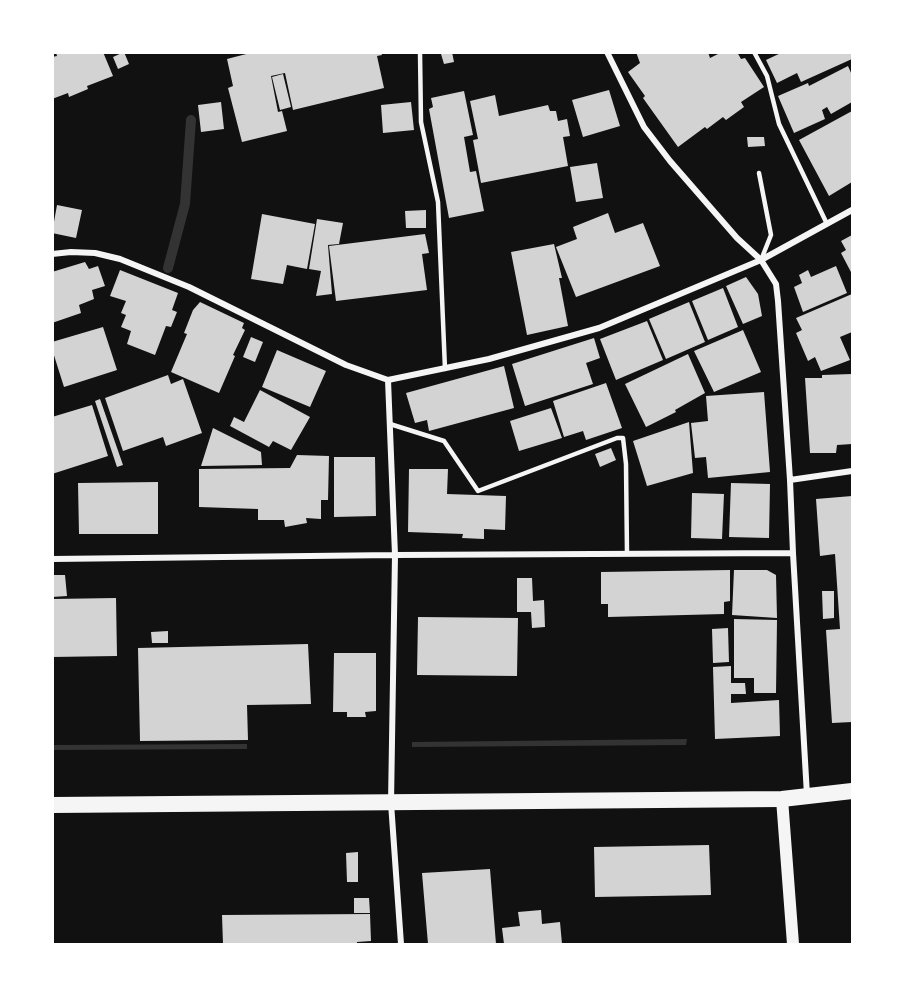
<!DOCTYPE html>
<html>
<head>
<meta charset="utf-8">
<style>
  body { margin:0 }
  #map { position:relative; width:905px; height:997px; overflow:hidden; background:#111; font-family:Lato,sans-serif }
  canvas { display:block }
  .frame { position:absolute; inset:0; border:54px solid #fff; pointer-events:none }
</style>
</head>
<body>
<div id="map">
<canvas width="905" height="997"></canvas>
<div class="frame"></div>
</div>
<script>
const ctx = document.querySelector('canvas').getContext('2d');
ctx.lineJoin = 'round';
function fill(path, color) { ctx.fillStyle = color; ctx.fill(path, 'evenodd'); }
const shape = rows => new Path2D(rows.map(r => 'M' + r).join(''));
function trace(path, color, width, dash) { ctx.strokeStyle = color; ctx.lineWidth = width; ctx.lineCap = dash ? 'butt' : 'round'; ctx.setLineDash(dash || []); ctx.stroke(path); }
const water = shape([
  [687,739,686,745,412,747,412,742],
  [247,744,247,749,52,750,53,745]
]);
const stream = shape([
  [168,268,185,204,191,120]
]);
const building = shape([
  [56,52,103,52,113,76,87,86,88,89,69,97,68,93,52,99,52,57,57,56],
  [124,52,129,64,118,69,113,57],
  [254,52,381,52,382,55,377,56,384,88,293,110,285,73,271,76,278,112,282,111,287,131,242,142,228,88,233,86,227,59],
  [446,52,452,52,454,62,444,64,441,54],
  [636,52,687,52,688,54,692,52,708,52,710,58,722,52,737,52,741,59,745,58,764,87,741,102,744,107,726,120,723,117,707,129,705,127,678,147,643,98,645,96,628,72,640,63],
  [783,52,852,52,852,59,801,82,797,73,777,83,766,60],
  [848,66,852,75,852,102,831,114,827,107,822,110,825,119,794,133,778,96,808,83,809,86],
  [283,74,291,107,280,110,272,77],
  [609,90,620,126,583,137,572,100],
  [464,91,473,135,464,137,470,172,476,171,484,211,449,218,429,109,433,107,431,98],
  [495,95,499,116,548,105,550,111,556,111,558,121,567,119,570,136,563,137,568,166,481,183,473,140,478,139,470,101],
  [221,102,224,129,201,132,198,105],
  [411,102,414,130,383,133,381,105],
  [852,111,852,182,829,196,799,140],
  [747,137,764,137,765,146,748,147],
  [597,163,603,198,576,202,570,167],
  [57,205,82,210,76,238,52,233],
  [426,210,426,228,406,228,405,211],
  [608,213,615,233,643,223,660,266,576,297,556,247,577,239,573,227],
  [262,214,315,224,307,269,287,265,283,284,251,279],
  [317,219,343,223,339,244,328,245,332,294,316,296,321,271,309,269],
  [425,234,429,253,422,254,427,290,336,301,329,246],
  [852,235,852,274,841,253,846,250,841,241],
  [554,244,562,278,559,278,568,326,527,335,511,252],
  [85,262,89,269,98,266,105,286,92,290,94,299,79,305,81,313,52,323,52,272],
  [836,266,847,293,803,312,794,287,802,283,799,275,808,270,811,277],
  [120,270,178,293,172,310,177,312,171,327,166,326,155,355,127,344,131,331,121,327,126,315,121,313,126,301,110,296],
  [746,277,758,294,762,316,743,324,726,286],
  [723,288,738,327,708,340,692,301],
  [852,294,852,332,840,337,850,360,821,371,815,357,808,361,796,333,802,330,796,318],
  [200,302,244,323,242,328,245,330,233,355,235,356,219,393,171,372,187,334,184,333,193,310],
  [689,302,705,342,666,359,649,319],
  [647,321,663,360,616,380,600,339],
  [103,327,117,370,64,387,52,349,52,342],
  [743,330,761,372,714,392,694,351],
  [251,337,263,342,255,362,243,357],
  [594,338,600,358,586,363,593,384,525,406,512,364],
  [277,350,326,371,310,407,262,387],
  [688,354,705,393,675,410,676,412,646,427,625,384],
  [504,366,514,408,429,431,427,420,415,423,406,393],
  [852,374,852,444,837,445,836,453,810,453,805,378,822,378,822,375],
  [168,375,171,384,183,379,202,433,166,446,163,437,123,451,105,398],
  [606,383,622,428,586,440,583,431,564,437,553,401],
  [260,390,310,417,291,450,273,441,269,447,230,426,234,417,244,422],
  [764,392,770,472,708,478,706,457,695,458,691,423,708,421,706,396],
  [100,399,123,465,117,467,95,401],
  [92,405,108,456,52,474,52,417],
  [551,408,562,438,519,451,510,421],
  [689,422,693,473,647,486,633,441],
  [213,428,261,452,262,465,201,466],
  [611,448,616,460,600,467,595,454],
  [297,455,329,456,328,500,321,500,321,519,306,518,307,523,285,527,284,520,258,520,258,509,199,507,199,469,290,468],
  [334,457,375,457,376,516,334,517],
  [409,469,448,469,447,494,506,496,505,530,484,529,484,539,462,538,463,534,408,532],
  [158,482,158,534,79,534,78,483],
  [731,483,770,484,769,538,729,537],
  [692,493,724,494,722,539,691,538],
  [852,496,852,722,832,723,826,630,840,629,835,554,820,556,816,499],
  [730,570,730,601,724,602,724,614,608,617,608,604,601,604,601,572],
  [734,570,767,570,776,575,777,618,732,615],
  [52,575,65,575,67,596,52,597],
  [517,578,532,578,533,601,544,600,545,627,532,628,531,612,517,612],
  [822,591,834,591,834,618,823,619],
  [116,598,117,656,52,657,52,599],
  [418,617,518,618,517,676,417,675],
  [734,619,777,620,776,693,754,693,754,678,734,678],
  [728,628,729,662,713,663,712,629],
  [168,631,168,643,152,643,151,632],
  [308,644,311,704,247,705,248,740,140,741,138,648],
  [334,653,376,653,376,711,365,712,366,717,347,717,347,712,333,712],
  [731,666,731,683,745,683,746,694,731,694,731,703,779,700,780,736,715,739,713,667],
  [709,845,711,895,595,897,594,847],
  [358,852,358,882,347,882,346,853],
  [490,869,496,944,428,944,422,873],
  [354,898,369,898,370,913,354,913],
  [541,910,542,924,560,922,562,944,504,944,502,928,520,926,518,912],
  [370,914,371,941,357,942,357,944,223,944,222,915]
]);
const service = shape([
  [420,52,421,122,438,202,445,369],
  [754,52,767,76,779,124,827,224],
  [759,173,771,235,761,260],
  [390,424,444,441,478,491,617,438,623,438,626,464,627,554]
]);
const minor = shape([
  [607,52,644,127,670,161,737,238,761,260,776,284,778,301,790,480,793,553,807,795],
  [52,254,71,252,95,253,120,259,189,287,346,365,388,380,489,359,599,328,761,260,852,210],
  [388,380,395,555,391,803,401,944],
  [790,480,852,471],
  [52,559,395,555,793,553]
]);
const secondary = shape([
  [782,799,793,944]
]);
const trunk = shape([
  [52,805,782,799,852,791]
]);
fill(water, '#333');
trace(stream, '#333', 10);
fill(building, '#d3d3d3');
trace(service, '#f5f5f5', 4.5);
trace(minor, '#f5f5f5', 6);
trace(secondary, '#f5f5f5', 12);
trace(trunk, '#f5f5f5', 16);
</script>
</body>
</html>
